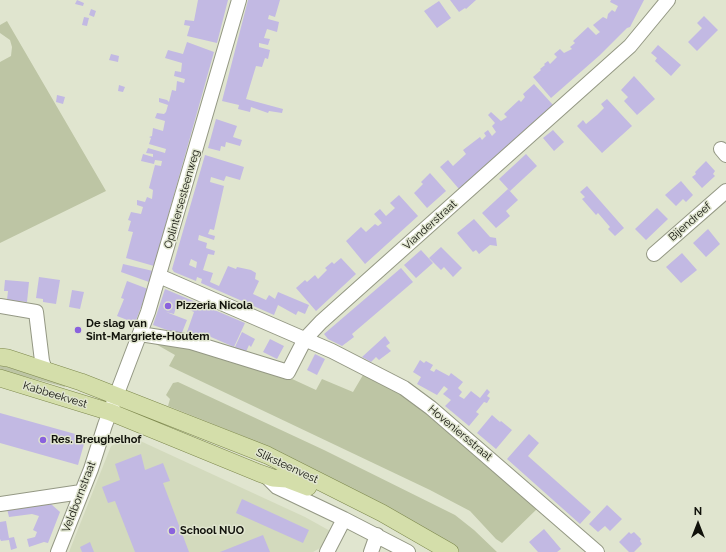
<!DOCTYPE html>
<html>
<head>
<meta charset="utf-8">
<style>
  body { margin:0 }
  #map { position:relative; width:726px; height:552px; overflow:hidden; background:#e0e5cf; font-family:Raleway,sans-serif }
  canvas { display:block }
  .north { position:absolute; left:678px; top:504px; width:40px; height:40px; -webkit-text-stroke:3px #e0e5cf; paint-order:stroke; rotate:0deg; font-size:11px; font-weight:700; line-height:16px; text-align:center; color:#11120b }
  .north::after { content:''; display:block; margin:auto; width:14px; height:18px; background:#11120b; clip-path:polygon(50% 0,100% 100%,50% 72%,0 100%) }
</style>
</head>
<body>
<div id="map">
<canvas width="726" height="552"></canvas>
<div class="north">N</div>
</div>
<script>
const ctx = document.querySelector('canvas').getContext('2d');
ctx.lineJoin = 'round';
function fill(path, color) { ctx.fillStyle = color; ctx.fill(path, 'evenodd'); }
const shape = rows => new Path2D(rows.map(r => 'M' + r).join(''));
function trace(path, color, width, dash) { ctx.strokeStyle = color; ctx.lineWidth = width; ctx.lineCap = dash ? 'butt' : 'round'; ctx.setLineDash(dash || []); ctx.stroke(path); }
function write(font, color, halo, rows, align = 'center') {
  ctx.font = font + ' Raleway,sans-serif'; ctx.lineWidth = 3; ctx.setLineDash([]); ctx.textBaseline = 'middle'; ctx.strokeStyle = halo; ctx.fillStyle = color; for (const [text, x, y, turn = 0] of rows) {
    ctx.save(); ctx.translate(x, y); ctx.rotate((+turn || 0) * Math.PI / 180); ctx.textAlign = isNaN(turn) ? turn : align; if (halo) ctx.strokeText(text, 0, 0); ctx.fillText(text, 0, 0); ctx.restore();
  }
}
const built = shape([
  [129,438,136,439,305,517,332,532,320,548,313,552,69,552,111,446]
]);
const green = shape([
  [7,21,106,191,0,243,0,62,11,56,12,47,10,40,0,33,0,25],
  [154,343,175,344,277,372,316,390,322,379,353,392,363,375,408,398,539,507,502,543,496,539,470,511,430,490,169,366,175,355],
  [0,365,66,383,65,387,0,370],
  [178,382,324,450,455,515,474,530,497,552,457,552,248,438,168,406,170,399,166,395,173,383]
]);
const building = shape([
  [77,0,84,3,83,6,75,4],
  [198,0,228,0,217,43,187,36,190,26,184,25,185,20,194,21],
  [248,0,280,0,275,17,269,15,268,19,279,22,277,32,267,29,264,38,270,39,268,45,259,43,259,47,270,50,268,59,265,58,262,67,256,66,246,99,283,109,282,113,269,111,268,113,251,107,250,112,238,109,239,105,222,101],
  [450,0,476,0,466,9,465,8,459,12],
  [611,0,644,0,630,27,627,28,600,55,551,98,533,77,541,70,540,69,545,65,544,64,548,61,550,64,557,57,554,54,560,49,564,53,572,49,570,47,575,43,573,41,588,27,596,35,600,32,593,25,603,17,607,19,608,14,612,10,615,12,618,6,610,2],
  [439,1,451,18,437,28,424,11],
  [91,9,96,11,94,17,89,15],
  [704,16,718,30,697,51,688,42,702,28,697,23],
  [84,17,89,18,87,26,82,25],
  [187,42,214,52,154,266,126,258,133,232,128,231,131,221,128,220,131,212,141,214,143,207,137,205,137,200,145,202,147,197,152,199,153,190,149,188,155,165,161,166,162,161,155,160,154,164,141,161,143,154,153,157,153,154,146,153,148,148,165,153,166,149,149,144,151,138,149,137,152,136,153,128,163,131,165,121,155,118,157,113,164,114,166,112,168,105,159,102,159,98,167,100,169,102,172,90,176,91,177,81,184,83,185,79,174,76,175,71,181,72,182,63,165,58,168,50,183,54],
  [658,45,681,65,671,76,655,61,657,58,651,53],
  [111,54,119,56,118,62,109,60],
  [634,76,655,99,637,115,624,101,628,97,621,90],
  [534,84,553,105,459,189,440,167,448,160,453,166,466,154,463,150,480,137,482,140,486,136,484,133,488,130,492,136,496,132,492,126,495,123,488,115,491,112,501,121,507,117,504,114,519,100,521,102,525,97,523,94],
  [119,85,125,87,123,92,118,91],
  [57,95,65,97,63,104,56,102],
  [607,99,632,126,602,153,577,126,583,120,586,124,597,115,604,108,601,104],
  [216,119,237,126,233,137,242,140,240,146,226,142,225,147,221,146,220,151,208,148],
  [553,130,564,142,554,151,543,138],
  [526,154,537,166,510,191,499,179],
  [205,155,244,167,240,180,226,176,224,181,211,177,210,182,224,186,214,230,210,229,208,234,215,236,214,240,199,235,198,240,207,243,206,248,215,251,214,255,208,254,203,270,213,273,210,282,219,286,228,266,236,269,237,267,251,270,256,273,255,279,259,281,253,294,266,300,269,295,275,299,278,292,309,305,305,314,298,311,296,315,278,305,274,315,201,283,202,279,197,277,196,281,174,272,172,269],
  [191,259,197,262,196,268,189,265],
  [706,161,715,171,713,174,715,176,702,188,692,177,696,174,695,172],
  [430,173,446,191,427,208,414,193,423,184,421,182],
  [681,181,693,195,686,202,683,199,676,206,665,195],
  [587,186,624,228,615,236,608,229,610,227,598,213,596,215,582,199,585,197,580,192],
  [508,189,518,200,506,211,510,216,496,228,482,213],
  [399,195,418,216,365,264,346,241,361,227,366,232,375,224,378,226,382,223,374,214,380,209,386,216,395,208,390,203],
  [657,208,668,219,646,240,635,229],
  [474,219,490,237,496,238,497,246,490,245,479,254,476,250,473,252,457,233],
  [708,229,720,244,706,257,693,243],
  [441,247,462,268,453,277,444,267,441,270,429,258],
  [421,250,433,263,416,278,404,265],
  [682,253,697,270,681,283,666,267],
  [341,258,356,274,316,311,296,288,305,280,307,282,315,275,318,279,327,270,325,268,332,262,334,264],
  [123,264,153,271,149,282,121,272],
  [401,268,413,282,352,334,354,337,342,346,328,339,324,334],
  [39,277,60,280,56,304,43,302,43,299,36,298],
  [5,280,29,282,27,302,7,300,8,291,4,291],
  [127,281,148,289,135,323,117,316,124,299,121,298],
  [165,289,245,323,234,347,204,334,202,339,187,332,194,312,177,304,174,314,166,312,187,320,181,335,153,325],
  [72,290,84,292,80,309,69,307],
  [242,332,255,339,251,347,249,345,245,354,234,349],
  [385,336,390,343,386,346,391,351,379,360,376,357,371,362,362,357],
  [270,339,284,346,277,359,263,352],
  [315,354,325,359,317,375,307,370],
  [420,360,424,363,426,361,433,365,430,370,434,372,436,369,449,376,451,373,463,382,458,388,462,392,459,396,464,399,471,391,480,398,487,389,490,392,487,396,490,398,487,403,484,402,476,412,479,414,469,426,445,406,451,400,443,394,448,389,444,386,437,395,417,384,421,377,413,372],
  [0,413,86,437,78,465,0,443],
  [492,415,500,422,501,421,512,430,496,449,477,433],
  [529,434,539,443,528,456,591,512,580,524,507,459],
  [141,454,145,470,163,463,170,481,163,483,189,552,135,552,115,501,108,503,102,487,120,480,115,464],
  [242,499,309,530,303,543,236,513],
  [51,504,60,512,48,543,44,542,29,547,27,539,35,537,37,532,33,530,39,516,32,514,9,517,7,509],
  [607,505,622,519,610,531,605,526,598,532,589,524],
  [6,521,9,538,14,537,17,548,11,550,9,540,1,541,0,539,0,522],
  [544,529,561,549,557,552,538,552,529,542],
  [629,532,631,534,634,532,641,539,640,541,642,544,634,552,629,552,619,542],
  [263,535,270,552,220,552],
  [90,542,94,552,82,552,80,547]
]);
const minor = shape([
  [721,149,726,155],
  [654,254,726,191],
  [159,276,332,351,404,388,431,408,597,552],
  [0,306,36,312,42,361,45,370],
  [140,334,191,342,288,372,305,339,321,322,630,46,668,0],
  [266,476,277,487,344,519,408,552],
  [0,504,81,492],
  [58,552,91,469,105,425,148,312,239,0],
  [327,552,344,519],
  [371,552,377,535]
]);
const major = shape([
  [0,357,8,358,81,382,267,455,382,513,450,552],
  [0,378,110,412,259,473,273,478,287,479,308,487]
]);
const markers = [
  [168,306,4,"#8a62dd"],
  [78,330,4,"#8a62dd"],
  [43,440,4,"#8a62dd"],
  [172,531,4,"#8a62dd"]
];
const streetNames = [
  ["Oplintersesteenweg",182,199,-74],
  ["Bijendreef",690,222,-41],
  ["Vianderstraat",430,225,-42],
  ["Kabbeekvest",55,395,17],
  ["Hoveniersstraat",460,433,40],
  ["Sliksteenvest",287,466,25],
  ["Veldbornstraat",79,497,-69]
];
const poiNames = [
  ["Pizzeria Nicola",176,306],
  ["De slag van",86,324],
  ["Sint-Margriete-Houtem",86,337],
  ["Res. Breughelhof",51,440],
  ["School NUO",180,531]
];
fill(built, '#d3dabd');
fill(green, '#bdc5a4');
fill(building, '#c2b9e3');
trace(minor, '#949884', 16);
trace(major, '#7d884d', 18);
trace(minor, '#fff', 14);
trace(major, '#d4deaa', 17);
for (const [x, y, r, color] of markers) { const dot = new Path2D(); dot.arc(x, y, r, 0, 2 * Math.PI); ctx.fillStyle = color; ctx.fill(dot); trace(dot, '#e0e5cf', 1.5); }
write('11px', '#11120b', '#e0e5cf', streetNames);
write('bold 11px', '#11120b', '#e0e5cf', poiNames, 'left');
</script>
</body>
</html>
